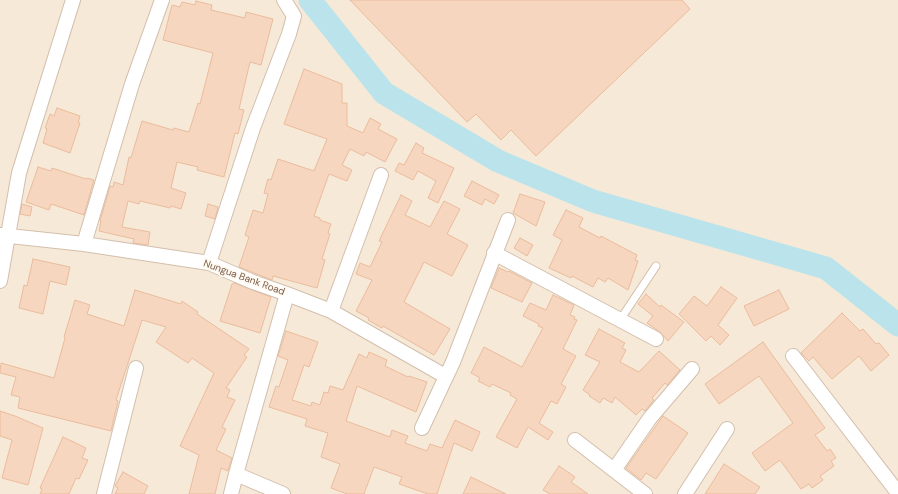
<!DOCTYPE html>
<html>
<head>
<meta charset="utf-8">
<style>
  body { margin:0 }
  canvas { display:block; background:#fef7e9 }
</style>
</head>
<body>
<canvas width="898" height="494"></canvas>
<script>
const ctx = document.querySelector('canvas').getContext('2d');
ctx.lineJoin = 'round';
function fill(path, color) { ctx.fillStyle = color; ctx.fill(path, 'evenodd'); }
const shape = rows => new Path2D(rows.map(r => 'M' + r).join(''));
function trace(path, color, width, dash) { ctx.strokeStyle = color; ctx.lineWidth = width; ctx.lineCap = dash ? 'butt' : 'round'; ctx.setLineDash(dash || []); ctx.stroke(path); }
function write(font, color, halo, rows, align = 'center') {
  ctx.font = font + ' "DM Sans",sans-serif'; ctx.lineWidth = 3.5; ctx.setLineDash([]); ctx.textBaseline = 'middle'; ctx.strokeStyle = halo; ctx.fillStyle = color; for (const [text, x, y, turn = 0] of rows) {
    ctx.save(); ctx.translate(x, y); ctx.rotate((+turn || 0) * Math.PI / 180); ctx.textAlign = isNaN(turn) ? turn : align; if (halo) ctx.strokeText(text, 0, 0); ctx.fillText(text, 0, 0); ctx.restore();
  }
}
const residential = shape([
  [0,0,898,0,898,494,0,494]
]);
const river = shape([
  [310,0,384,93,498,161,593,201,826,268,898,325]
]);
const building = shape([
  [350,0,682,0,690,9,536,156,511,130,501,140,476,114,467,122,350,0],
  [196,1,212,5,211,10,245,18,246,12,273,19,261,65,250,62,239,109,244,110,238,134,235,133,224,177,197,170,198,167,177,162,171,188,186,193,181,209,171,206,170,208,140,201,139,204,128,201,122,227,150,232,148,245,133,243,134,239,99,231,101,221,100,221,110,186,113,187,114,182,123,185,129,157,131,158,142,121,173,130,174,128,189,132,198,103,200,104,213,53,163,40,172,5,180,7,182,2,195,5,196,1],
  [304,69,342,84,342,103,347,103,347,126,363,133,370,118,381,124,378,129,397,139,385,162,366,152,364,156,350,149,342,165,352,170,347,181,329,174,314,216,320,218,320,220,331,224,328,233,330,234,322,259,325,260,317,288,273,276,272,280,239,267,249,237,245,235,253,210,263,213,268,194,264,193,268,179,271,180,278,159,314,171,327,139,284,124,304,69],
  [57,108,80,116,78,123,80,123,70,153,43,143,47,129,45,128,50,114,54,116,57,108],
  [416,143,424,148,422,153,454,168,438,203,428,198,436,181,418,171,413,180,395,171,399,163,404,165,416,143],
  [38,167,51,171,52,168,86,179,87,178,94,180,84,215,51,204,49,210,26,202,38,167],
  [472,181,499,195,494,204,485,199,482,205,464,196,472,181],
  [520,194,545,202,536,226,513,213,520,194],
  [401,195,412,201,405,215,430,227,444,201,460,209,447,234,468,245,452,276,424,262,404,302,450,329,434,355,383,326,382,328,368,320,369,318,356,311,372,280,356,274,360,263,370,267,382,242,379,241,401,195],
  [22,204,32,207,30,216,20,214,22,204],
  [208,204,218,207,215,219,205,216,208,204],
  [566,210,583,218,579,227,600,238,601,236,637,255,635,260,638,261,628,290,608,278,605,282,598,278,593,287,572,276,571,278,549,268,562,240,553,235,566,210],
  [520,238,533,245,527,256,514,248,520,238],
  [33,259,70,267,66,285,50,281,43,314,19,308,24,285,27,286,33,259],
  [499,268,508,272,509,271,532,283,522,302,491,288,499,268],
  [234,283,271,297,260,333,220,321,232,284,233,284,234,283],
  [721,287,737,298,718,325,729,335,720,345,711,336,706,341,679,314,694,296,707,306,721,287],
  [135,290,181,304,182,301,198,312,197,314,249,349,244,355,247,357,226,388,230,390,227,397,235,400,222,427,226,429,216,450,232,458,228,471,221,468,215,494,189,494,199,455,180,446,214,373,192,358,188,363,156,342,166,327,142,320,116,400,118,401,111,431,18,408,20,397,11,395,16,377,0,373,1,363,54,378,65,338,64,337,75,300,90,305,87,314,124,326,135,290],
  [779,290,789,309,754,326,744,306,779,290],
  [646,294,660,307,661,305,684,322,668,341,660,332,647,323,653,316,638,304,646,294],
  [553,295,574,305,570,315,575,317,574,319,577,320,563,349,576,356,561,384,566,387,557,404,551,401,539,423,553,432,548,440,528,427,517,448,496,437,517,399,510,395,511,393,492,384,490,387,478,381,480,378,471,373,484,347,522,367,543,328,538,326,539,324,523,316,530,303,546,310,553,295],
  [842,313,860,331,863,329,876,344,879,343,889,355,871,371,859,356,832,379,813,357,809,361,801,353,842,313],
  [599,329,625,343,622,348,626,350,620,362,639,372,659,351,680,370,667,385,665,383,652,398,654,400,645,411,642,409,636,415,615,397,612,403,603,398,600,403,589,396,590,395,583,390,600,362,585,355,599,329],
  [286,331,318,342,309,367,304,365,292,400,311,406,312,402,320,405,324,392,328,393,330,386,343,390,359,354,367,358,369,352,387,360,385,366,408,377,409,376,427,382,416,412,357,386,346,421,390,437,392,430,408,436,405,443,427,451,430,444,442,448,455,420,480,432,472,451,454,443,437,494,428,494,399,484,402,477,374,467,364,494,347,494,331,488,340,464,321,457,328,433,305,426,307,419,269,407,276,386,279,387,288,360,278,356,286,331],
  [763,342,825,428,815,435,827,451,830,449,836,458,831,461,834,466,820,476,823,480,812,488,809,484,801,489,780,460,765,471,752,453,793,423,759,376,719,404,705,384,763,342],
  [0,411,15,416,43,428,28,485,2,478,12,440,0,436,0,411],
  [663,416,688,433,656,479,646,473,641,480,626,468,663,416],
  [63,437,86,448,82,458,88,460,79,479,76,478,69,494,40,494,42,489,40,488,63,437],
  [724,464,760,487,755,494,705,494,724,464],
  [559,466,575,477,571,482,588,494,550,494,543,490,559,466],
  [123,472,148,486,144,494,115,494,118,488,115,486,123,472],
  [471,477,506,494,463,494,471,477]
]);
const service = shape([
  [620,320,656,266]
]);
const minor = shape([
  [0,235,84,244,209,263,253,282,287,294,331,311,445,376],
  [84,244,132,84,162,0],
  [494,253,656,339],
  [209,263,253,128,289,34,294,16,284,0],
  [0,281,19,173,73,0],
  [331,311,381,175],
  [793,356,898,493],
  [422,428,453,362,508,220],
  [575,440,645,494],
  [614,470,650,418,692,369],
  [236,474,283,494],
  [104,494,136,368],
  [231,494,236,474,287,294],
  [685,494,727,429]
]);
const streetNames = [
  ["Nungua Bank Road",244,278,20]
];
fill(residential, '#f7e9d7');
trace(river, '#bbe3eb', 23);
fill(building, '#f6d6be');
trace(building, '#ebbc9d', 1);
trace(service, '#d3bfad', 9);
trace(minor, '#d3bfad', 16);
trace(service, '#fff', 7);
trace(minor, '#fff', 14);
write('10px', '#7c5d49', '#fffaf2', streetNames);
</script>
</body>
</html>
